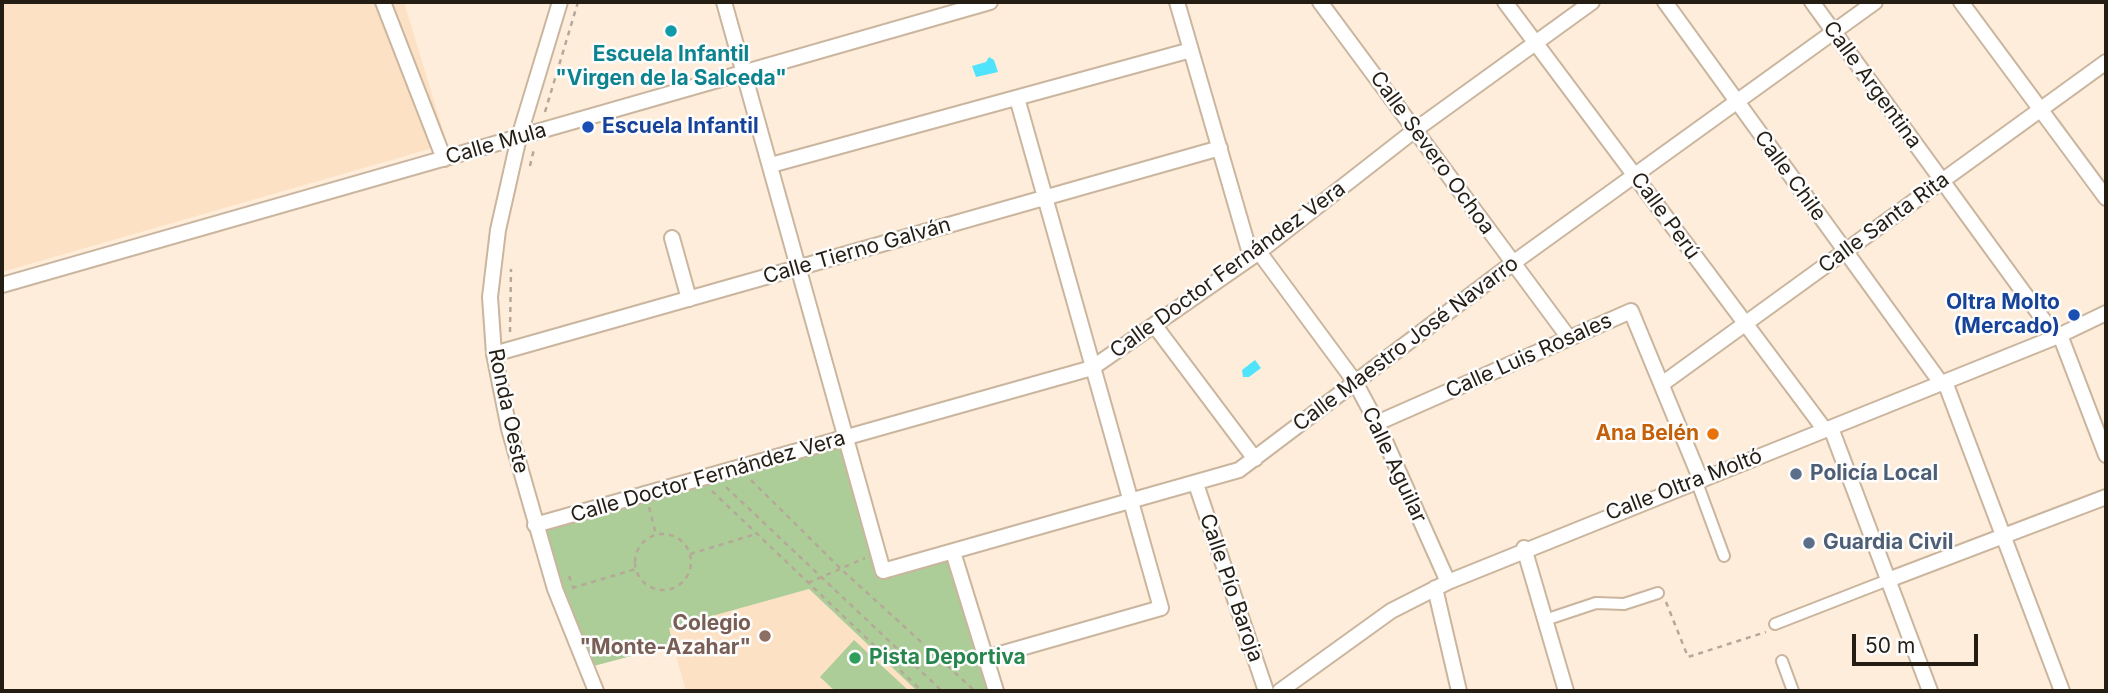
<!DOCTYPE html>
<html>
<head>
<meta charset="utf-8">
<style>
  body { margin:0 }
  #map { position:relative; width:2108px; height:693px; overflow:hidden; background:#feedda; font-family:Inter,sans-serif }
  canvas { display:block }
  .frame { position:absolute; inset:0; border:4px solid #241d14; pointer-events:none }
  .scale { position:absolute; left:1852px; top:634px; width:126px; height:32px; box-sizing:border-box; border:4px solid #241d14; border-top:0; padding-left:9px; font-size:21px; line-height:24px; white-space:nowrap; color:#241d14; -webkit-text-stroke:5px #fdfdfd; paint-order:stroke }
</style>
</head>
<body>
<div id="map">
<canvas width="2108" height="693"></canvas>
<div class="frame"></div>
<div class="scale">50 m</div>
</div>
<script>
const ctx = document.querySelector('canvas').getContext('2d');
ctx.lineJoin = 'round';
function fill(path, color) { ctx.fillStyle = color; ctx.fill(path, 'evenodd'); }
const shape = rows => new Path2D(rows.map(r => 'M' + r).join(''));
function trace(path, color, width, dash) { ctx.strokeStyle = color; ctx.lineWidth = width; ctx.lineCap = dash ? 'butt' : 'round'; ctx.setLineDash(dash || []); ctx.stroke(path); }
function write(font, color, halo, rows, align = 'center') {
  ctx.font = font + ' Inter,sans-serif'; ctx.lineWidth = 5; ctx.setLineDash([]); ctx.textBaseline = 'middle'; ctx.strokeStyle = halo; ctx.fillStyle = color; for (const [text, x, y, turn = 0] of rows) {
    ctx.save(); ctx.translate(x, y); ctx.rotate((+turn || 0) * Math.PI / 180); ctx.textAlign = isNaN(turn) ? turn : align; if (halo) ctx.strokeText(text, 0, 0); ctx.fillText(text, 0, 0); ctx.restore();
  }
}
const built = shape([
  [2,2,404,2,447,144,2,272],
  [809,589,917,691,686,691,668,628]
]);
const green = shape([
  [847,437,883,571,953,552,996,691,917,691,809,589,669,628,673,645,586,668,535,525],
  [854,640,909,691,835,691,820,677]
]);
const water = shape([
  [989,57,994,60,998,72,976,77,972,66,986,62],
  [1255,360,1261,368,1249,377,1243,377,1242,370]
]);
const path = shape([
  [545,112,578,2],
  [530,166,534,149],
  [510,332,511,269],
  [751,480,841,569,975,691],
  [726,487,942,691],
  [712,491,922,691],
  [649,507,656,535],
  '635 562a28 28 0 1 1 56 0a28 28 0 1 1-56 0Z',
  [690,554,756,534],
  [569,576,574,589],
  [808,583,865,558],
  [572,588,636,569],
  [1666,602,1688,657,1766,632]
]);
const pedestrian = shape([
  [1696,480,1724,556],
  [1545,620,1596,603,1624,604,1658,593],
  [1775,624,1888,580],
  [1782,661,1793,691]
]);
const minor = shape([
  [383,2,444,159],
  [560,2,519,137,498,230,490,297,494,354,509,429,555,589,596,691],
  [724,2,883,571,1239,470,1513,263,1875,2],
  [1177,2,1251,257],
  [1320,2,1569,338],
  [1505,2,1825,430],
  [1665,2,1941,383],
  [1812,2,2056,337],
  [1961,2,2106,198],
  [771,165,1191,50],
  [672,238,689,299],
  [1259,252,1355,382,1377,423,1448,582],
  [2,285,990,2],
  [1155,326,1255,459],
  [2060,335,2106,455],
  [494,354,1220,148],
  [1945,382,2062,691],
  [1662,384,2106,62],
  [1377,423,1631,311,1700,478],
  [1831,428,1930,691],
  [1196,484,1266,691],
  [535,525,1092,368,1259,252,1415,130,1592,2],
  [1524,548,1566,691],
  [953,552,996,691],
  [1888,580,2106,497],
  [1435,588,1459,691],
  [986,658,1161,608,1017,98],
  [1280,691,1391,611,1448,582,2056,337,2106,313]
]);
const markers = [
  [671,31,7,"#0f9aa8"],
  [588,127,7,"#1a4fb4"],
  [2074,315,7,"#1a4fb4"],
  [1713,434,7,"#e8710a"],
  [1796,474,7,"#5c6f8a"],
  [1809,543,7,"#5c6f8a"],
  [765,636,7,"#8d6e63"],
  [855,658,7,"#2e9e5b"]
];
const cultureNames = [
  ["Escuela Infantil",671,55],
  ["\"Virgen de la Salceda\"",671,79]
];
const streetNames = [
  ["Calle Argentina",1872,85,54],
  ["Calle Mula",496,144,-16],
  ["Calle Severo Ochoa",1432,153,54],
  ["Calle Chile",1790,176,54],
  ["Calle Perú",1665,216,54],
  ["Calle Santa Rita",1884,223,-36],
  ["Calle Tierno Galván",857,251,-16],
  ["Calle Doctor Fernández Vera",1228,270,-36],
  ["Calle Maestro José Navarro",1406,344,-37],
  ["Calle Luis Rosales",1529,356,-24],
  ["Ronda Oeste",508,411,78],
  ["Calle Aguilar",1394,465,65],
  ["Calle Doctor Fernández Vera",708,477,-16],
  ["Calle Oltra Moltó",1684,485,-21],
  ["Calle Pío Baroja",1231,588,71]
];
const transitNames = [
  ["Escuela Infantil",602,127],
  ["Oltra Molto",2060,303,"right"],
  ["(Mercado)",2060,327,"right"]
];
const foodNames = [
  ["Ana Belén",1699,434]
];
const serviceNames = [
  ["Policía Local",1810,474],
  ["Guardia Civil",1823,543]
];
const educationNames = [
  ["Colegio",751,624],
  ["\"Monte-Azahar\"",751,648]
];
const leisureNames = [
  ["Pista Deportiva",869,658]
];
fill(built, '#fde1c4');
fill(green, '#accd97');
fill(water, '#4fe4fc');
trace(pedestrian, '#cab59e', 14);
trace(minor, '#cab59e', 18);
trace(path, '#b6a899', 2.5, [5, 5]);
trace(pedestrian, '#fff', 10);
trace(minor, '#fff', 14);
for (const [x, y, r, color] of markers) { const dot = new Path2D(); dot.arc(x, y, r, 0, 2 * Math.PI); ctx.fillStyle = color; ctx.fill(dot); trace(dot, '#fdfdfd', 2.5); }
write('bold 21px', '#0d838f', '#fdfdfd', cultureNames);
write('21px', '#241d14', '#fdfdfd', streetNames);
write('bold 21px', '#164399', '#fdfdfd', transitNames, 'left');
write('bold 21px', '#c56008', '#fdfdfd', foodNames, 'right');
write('bold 21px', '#4e5e75', '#fdfdfd', serviceNames, 'left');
write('bold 21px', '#785e54', '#fdfdfd', educationNames, 'right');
write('bold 21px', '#27864d', '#fdfdfd', leisureNames, 'left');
</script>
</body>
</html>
